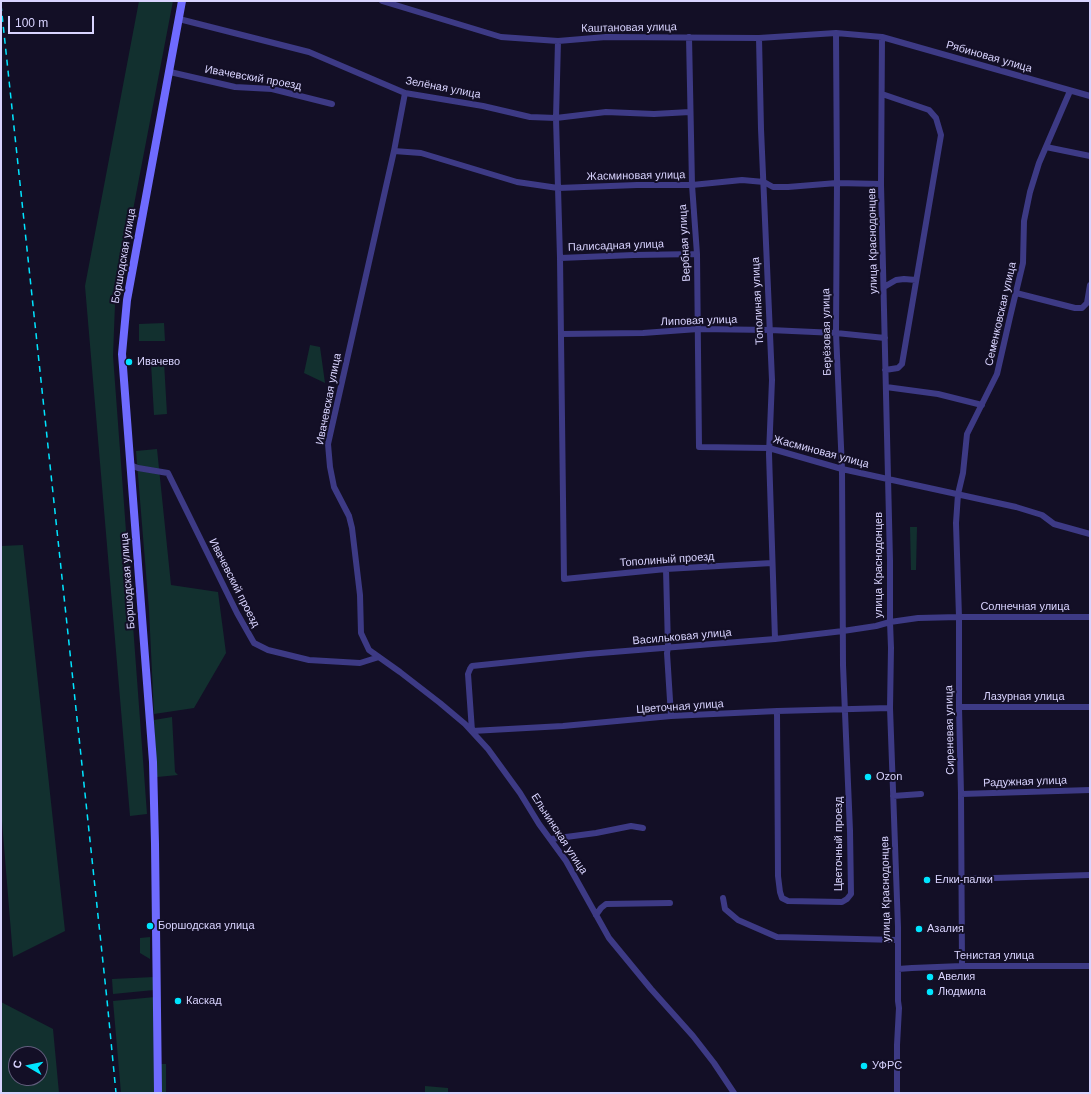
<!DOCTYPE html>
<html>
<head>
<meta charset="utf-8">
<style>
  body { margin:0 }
  #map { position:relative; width:1091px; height:1094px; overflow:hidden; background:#130f26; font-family:Helvetica,sans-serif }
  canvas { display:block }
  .frame { position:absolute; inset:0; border:2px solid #d9d4ff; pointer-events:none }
  .north { position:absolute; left:8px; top:1046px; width:40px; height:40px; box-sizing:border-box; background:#130f26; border:1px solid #625e7d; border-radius:50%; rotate:279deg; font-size:11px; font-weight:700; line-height:16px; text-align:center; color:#d9d4ff }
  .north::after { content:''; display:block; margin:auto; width:14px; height:18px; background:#00e5ff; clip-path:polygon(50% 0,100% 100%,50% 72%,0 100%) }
  .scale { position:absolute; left:8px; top:16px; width:86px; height:18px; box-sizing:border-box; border:2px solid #d9d4ff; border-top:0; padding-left:5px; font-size:12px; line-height:14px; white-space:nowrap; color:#d9d4ff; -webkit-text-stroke:3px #130f26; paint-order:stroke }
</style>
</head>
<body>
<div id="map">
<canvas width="1091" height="1094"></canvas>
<div class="frame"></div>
<div class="north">С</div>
<div class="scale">100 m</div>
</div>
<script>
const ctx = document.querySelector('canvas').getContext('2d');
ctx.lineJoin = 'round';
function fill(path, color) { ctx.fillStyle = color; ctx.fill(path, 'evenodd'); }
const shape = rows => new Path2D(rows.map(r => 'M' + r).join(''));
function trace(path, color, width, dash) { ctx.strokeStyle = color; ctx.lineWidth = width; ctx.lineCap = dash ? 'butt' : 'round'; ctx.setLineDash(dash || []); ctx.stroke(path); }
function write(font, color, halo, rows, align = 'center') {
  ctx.font = font + ' Helvetica,sans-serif'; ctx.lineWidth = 4; ctx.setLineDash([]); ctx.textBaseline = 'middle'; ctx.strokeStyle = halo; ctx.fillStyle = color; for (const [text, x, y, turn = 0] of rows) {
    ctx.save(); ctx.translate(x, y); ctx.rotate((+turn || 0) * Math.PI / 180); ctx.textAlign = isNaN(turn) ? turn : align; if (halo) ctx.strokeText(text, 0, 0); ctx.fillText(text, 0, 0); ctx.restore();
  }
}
const green = shape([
  [139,1,173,1,115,304,113,356,147,814,130,816,85,286],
  [164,323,165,341,139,341,139,324],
  [310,345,320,347,325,383,304,373],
  [164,362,167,414,154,415,151,363],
  [157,449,171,585,218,592,226,653,194,708,154,714,149,610,136,451],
  [910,527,917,527,916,570,911,570],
  [23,545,65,931,13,957,1,809,1,546],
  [172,717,175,772,178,775,157,777,154,720],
  [150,937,150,959,140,953,140,938],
  [154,977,154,990,113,994,112,979],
  [155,997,156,1093,121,1093,113,1001],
  [1,1002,53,1029,59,1093,1,1093],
  [16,1054,40,1054,40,1078,16,1078],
  [160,1064,166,1064,166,1093,161,1093],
  [425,1086,448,1088,448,1093,425,1093]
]);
const street = shape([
  [382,1,501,37,558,41,606,37,759,38,836,33,882,37,1090,96],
  [179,19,309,52,405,93,483,106,530,117,556,118,606,112,654,114,690,112],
  [689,37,692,185,697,254,699,447,769,448,842,469,1016,507,1042,515,1054,524,1090,534],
  [882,37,881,184,890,561,890,622,891,648,890,708,898,927,898,1001,899,1008,897,1045,897,1093],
  [759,38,761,129,772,380,769,454,775,639],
  [558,41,556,118,560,258,564,579,666,569,772,563],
  [170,72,235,87,272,89,332,104],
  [405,93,394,151,328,444,330,467,334,487,349,516,352,528,360,595,361,633,369,650,400,672,440,703,465,724,488,749,520,793,539,824,566,861,609,938,651,989,693,1036,714,1063,734,1093],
  [882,94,929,110,936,118,941,135,902,364,898,368,885,370],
  [1046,147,1090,156],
  [394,151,421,153,517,182,558,188,637,185,692,185,742,180,764,182,773,187,788,187,837,183,881,184],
  [560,258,634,255,697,254],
  [884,287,896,280,904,279,916,280],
  [1016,293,1075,308,1082,308,1087,303,1090,285],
  [561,334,643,333,698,329,770,330,836,333,885,338],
  [886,387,938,394,982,405],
  [130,465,138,468,168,473,237,613,254,643,268,650,309,660,360,663,379,657],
  [666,569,668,648,667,653,671,716],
  [959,707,1090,707],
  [890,708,777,711,671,716,563,726,472,731,468,674,470,669,472,666,588,654,775,639,843,631,876,626,890,622,918,618,959,617,1090,617],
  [777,711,778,876,780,892,782,898,788,901,842,902,847,899,851,894,850,831,843,665,842,469,836,333,837,183,836,33],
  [961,794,1090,790],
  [893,796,921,794],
  [551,839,596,833,631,826,643,828],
  [962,879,1090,875],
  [723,898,725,909,738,920,777,937,897,940],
  [596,915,601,908,606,904,670,903],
  [962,966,961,794,959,707,959,617,956,523,958,494,963,473,967,434,997,374,1010,317,1023,263,1024,221,1030,192,1039,163,1070,91],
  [898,969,912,968,962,966,1090,966]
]);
const secondary = shape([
  [158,1093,155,844,153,762,147,683,122,354,127,300,182,1]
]);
const rail = shape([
  [1,5,107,1000,116,1093]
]);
const markers = [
  [129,362,4,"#00e5ff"],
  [868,777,4,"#00e5ff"],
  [927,880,4,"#00e5ff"],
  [150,926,4,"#00e5ff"],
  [919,929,4,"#00e5ff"],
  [930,977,4,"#00e5ff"],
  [930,992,4,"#00e5ff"],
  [178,1001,4,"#00e5ff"],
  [864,1066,4,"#00e5ff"]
];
const streetNames = [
  ["Каштановая улица",629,28,-1],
  ["Рябиновая улица",989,57,16],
  ["Ивачевский проезд",253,78,10],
  ["Зелёная улица",443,88,11],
  ["Жасминовая улица",636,176,-1],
  ["улица Краснодонцев",873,241,-91],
  ["Вербная улица",685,243,-93],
  ["Палисадная улица",616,246,-2],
  ["Боршодская улица",124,256,-80],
  ["Тополиная улица",758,301,-93],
  ["Семенковская улица",1001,314,-77],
  ["Липовая улица",699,321,-2],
  ["Берёзовая улица",827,332,-91],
  ["Ивачевская улица",329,399,-79],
  ["Жасминовая улица",821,452,15],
  ["Тополиный проезд",667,560,-4],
  ["улица Краснодонцев",879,565,-90],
  ["Боршодская улица",128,581,-94],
  ["Ивачевский проезд",234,583,63],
  ["Солнечная улица",1025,607],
  ["Васильковая улица",682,637,-5],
  ["Лазурная улица",1024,697],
  ["Цветочная улица",680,707,-4],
  ["Сиреневая улица",950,730,-91],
  ["Радужная улица",1025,782,-2],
  ["Ельнинская улица",559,834,57],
  ["Цветочный проезд",839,844,-90],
  ["улица Краснодонцев",886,889,-91],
  ["Тенистая улица",994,956]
];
const poiNames = [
  ["Ивачево",137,362],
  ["Ozon",876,777],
  ["Елки-палки",935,880],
  ["Боршодская улица",158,926],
  ["Азалия",927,929],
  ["Авелия",938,977],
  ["Людмила",938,992],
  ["Каскад",186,1001],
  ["УФРС",872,1066]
];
fill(green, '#12302f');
trace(street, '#3d3a85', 6);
trace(secondary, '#6f6bff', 8);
trace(rail, '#00e5ff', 1.5, [6, 5]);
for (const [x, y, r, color] of markers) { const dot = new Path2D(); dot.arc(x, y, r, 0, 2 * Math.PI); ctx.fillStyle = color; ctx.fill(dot); trace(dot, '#130f26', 1.5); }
write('11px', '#d9d4ff', '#130f26', streetNames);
write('11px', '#d9d4ff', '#130f26', poiNames, 'left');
</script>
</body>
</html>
